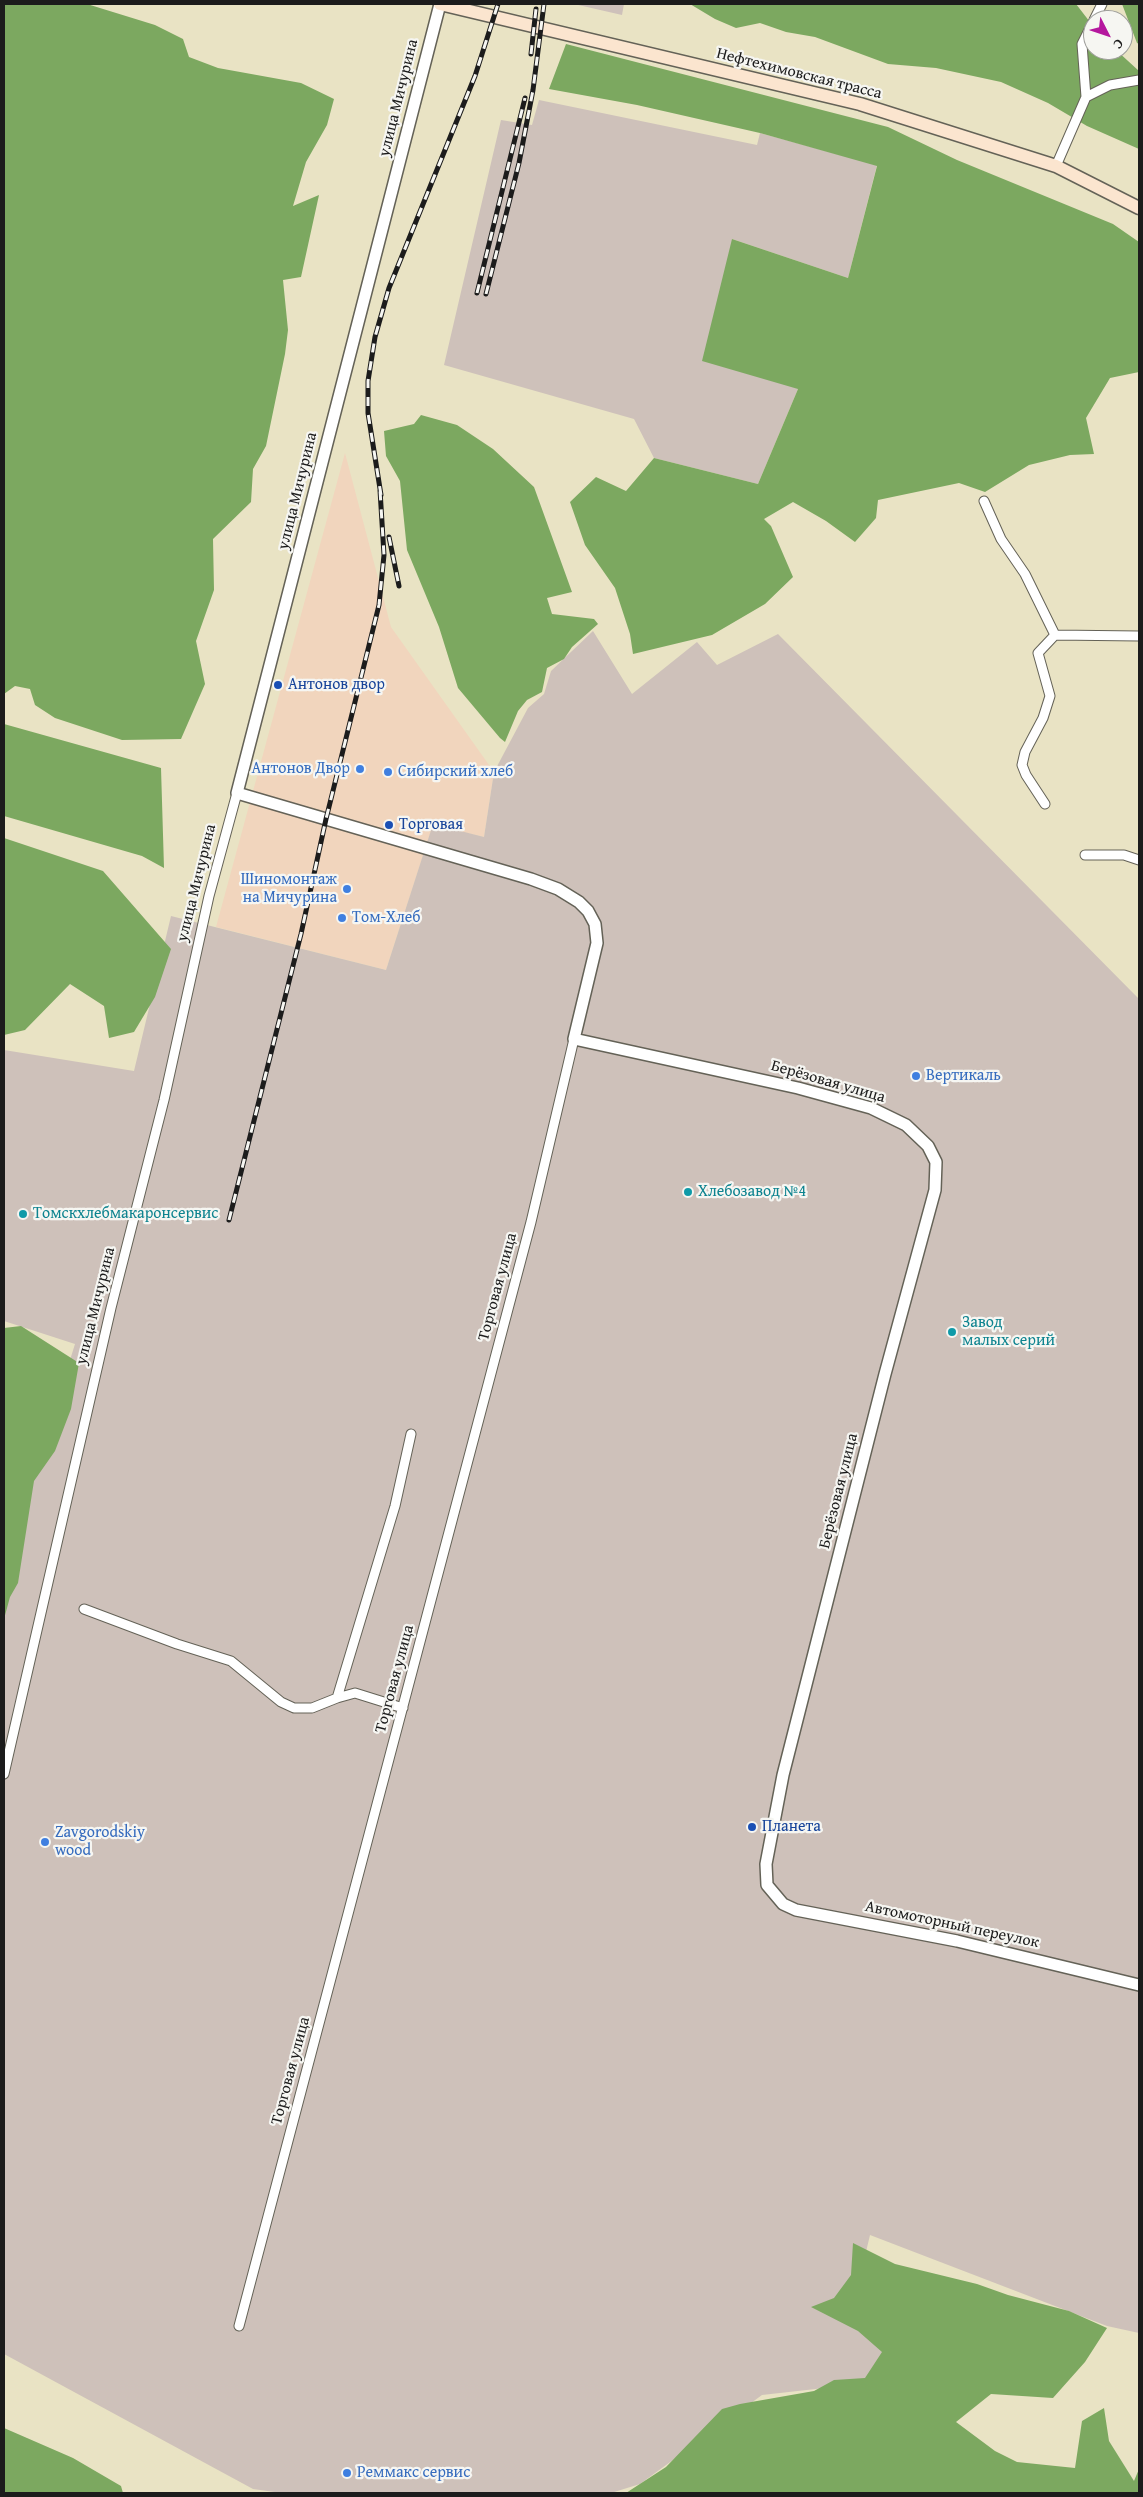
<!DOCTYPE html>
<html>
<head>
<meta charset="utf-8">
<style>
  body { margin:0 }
  #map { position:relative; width:1143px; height:2497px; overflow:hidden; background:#e9e3c4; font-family:"Gentium Book Plus",serif }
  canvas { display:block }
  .frame { position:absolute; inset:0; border:5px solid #1c1c1c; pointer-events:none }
  .north { position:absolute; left:1083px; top:10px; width:50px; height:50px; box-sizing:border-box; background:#f6f6f2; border:1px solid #9f9f9c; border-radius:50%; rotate:131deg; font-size:14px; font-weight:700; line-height:20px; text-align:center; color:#1c1c1c }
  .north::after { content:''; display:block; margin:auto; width:18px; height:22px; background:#b5179e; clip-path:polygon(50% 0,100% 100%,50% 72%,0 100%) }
</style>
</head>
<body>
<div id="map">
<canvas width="1143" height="2497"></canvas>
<div class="frame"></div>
<div class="north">С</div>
</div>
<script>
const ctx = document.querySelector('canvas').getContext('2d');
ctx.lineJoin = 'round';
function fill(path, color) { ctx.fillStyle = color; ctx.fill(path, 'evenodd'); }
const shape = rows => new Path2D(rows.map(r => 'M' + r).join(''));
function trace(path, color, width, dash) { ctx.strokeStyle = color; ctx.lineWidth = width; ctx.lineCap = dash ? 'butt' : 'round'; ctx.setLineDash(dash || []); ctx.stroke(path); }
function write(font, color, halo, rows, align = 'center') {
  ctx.font = font + ' "Gentium Book Plus",serif'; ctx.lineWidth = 4.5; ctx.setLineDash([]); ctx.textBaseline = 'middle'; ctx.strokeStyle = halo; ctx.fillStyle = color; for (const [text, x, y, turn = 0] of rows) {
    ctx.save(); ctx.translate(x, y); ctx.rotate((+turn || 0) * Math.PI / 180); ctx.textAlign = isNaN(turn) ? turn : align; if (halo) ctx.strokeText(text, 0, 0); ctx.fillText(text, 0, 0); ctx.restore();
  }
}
const built = shape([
  [345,453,391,627,494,772,484,837,433,825,386,970,216,927]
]);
const industrial = shape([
  [574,4,624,4,622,15],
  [539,100,757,145,760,133,877,165,848,278,732,239,798,389,758,484,654,458,634,419,444,365,501,120,532,125],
  [593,631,632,694,697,642,717,665,778,634,1139,999,1139,2333,1107,2326,870,2235,849,2323,892,2355,869,2383,762,2395,640,2484,611,2493,282,2493,253,2489,4,2354,4,1572,75,1344,4,1321,4,1050,134,1071,171,916,386,970,433,824,484,837,494,772,528,708,544,694,551,671]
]);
const forest = shape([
  [4,4,87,4,155,25,183,39,189,57,218,68,301,83,334,99,327,125,306,162,293,206,319,195,301,277,283,280,288,330,285,354,266,446,253,469,251,502,213,539,214,590,196,641,205,684,181,739,122,740,55,718,35,705,30,689,15,686,4,694],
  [690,4,1076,4,1093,26,1093,50,1116,50,1139,71,1139,149,1087,126,1048,103,1001,82,936,68,888,64,815,37,786,32,760,23,736,28,715,19],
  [1122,4,1139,4,1139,44,1137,43],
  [566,44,888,127,957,160,1113,224,1139,242,1139,372,1110,378,1086,418,1094,454,1070,455,1029,465,985,492,959,483,878,500,876,518,855,542,826,521,793,502,764,519,771,526,793,577,765,604,712,635,633,654,630,634,615,588,585,545,570,502,596,477,626,491,654,458,758,484,798,389,702,361,732,239,848,278,877,166,760,133,637,105,549,89],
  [421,415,457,425,493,449,534,487,572,592,547,598,552,614,594,619,598,624,572,647,564,659,547,668,542,692,527,700,518,711,505,742,500,738,458,688,439,627,407,550,400,481,386,456,384,431,414,424],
  [4,724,161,768,164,868,142,856,4,816],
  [4,838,103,871,171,949,155,997,134,1032,109,1038,104,1006,70,984,25,1030,4,1035],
  [21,1326,79,1363,71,1409,55,1451,34,1481,18,1583,10,1597,4,1619,4,1328],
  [853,2243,895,2264,977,2284,1008,2295,1069,2311,1107,2328,1085,2362,1053,2398,991,2394,956,2422,995,2451,1017,2462,1075,2468,1082,2421,1104,2408,1109,2441,1134,2481,1139,2469,1139,2493,626,2493,666,2467,722,2409,740,2404,814,2391,834,2380,865,2378,882,2352,858,2331,811,2307,834,2298,851,2275],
  [4,2428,73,2458,121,2486,123,2493,4,2493]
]);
const minor = shape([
  [1094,20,1102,4],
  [1086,97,1082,44,1093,22],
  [1056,166,1086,97,1110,85,1139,80],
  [984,501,1001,539,1025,574,1055,635],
  [1045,804,1026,775,1022,765,1025,752,1043,718,1050,696,1038,653,1055,635,1139,636],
  [1085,855,1124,855,1139,860],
  [84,1609,177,1644,231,1661,281,1702,294,1708,312,1708,337,1698,355,1693,403,1708],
  [337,1698,395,1506,411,1434],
  [4,1774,111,1308,164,1100,209,896,237,793],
  [239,2326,531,1222,574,1039]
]);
const tertiary = shape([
  [440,4,237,793,531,879,558,889,579,902,588,911,595,924,597,943,574,1039,798,1088,871,1108,906,1125,928,1146,936,1162,935,1190,885,1374,783,1775,766,1864,767,1885,783,1904,796,1910,957,1941,1139,1985]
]);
const secondary = shape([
  [440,4,860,104,1056,166,1139,208]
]);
const rail = shape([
  [531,54,536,9],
  [477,293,525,98],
  [486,294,519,163,533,90,544,4],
  [381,495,368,413,368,381,375,337,389,288,475,76,498,4],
  [389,537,399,586],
  [229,1220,301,934,326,819,379,605,384,555,380,490]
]);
const markers = [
  [278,685,5,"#1a4fb4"],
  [360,769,5,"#3f7fe0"],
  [388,772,5,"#3f7fe0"],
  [389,825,5,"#1a4fb4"],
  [347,889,5,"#3f7fe0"],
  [342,918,5,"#3f7fe0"],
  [916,1076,5,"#3f7fe0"],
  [688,1192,5,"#0f9aa8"],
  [23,1214,5,"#0f9aa8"],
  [952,1332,5,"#0f9aa8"],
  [752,1827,5,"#1a4fb4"],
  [45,1842,5,"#3f7fe0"],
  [347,2473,5,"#3f7fe0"]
];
const streetNames = [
  ["Нефтехимовская трасса",799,74,14],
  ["улица Мичурина",399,98,-76],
  ["улица Мичурина",298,491,-76],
  ["улица Мичурина",197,883,-76],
  ["Берёзовая улица",828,1082,16],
  ["Торговая улица",498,1287,-75],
  ["улица Мичурина",96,1306,-76],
  ["Берёзовая улица",839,1491,-76],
  ["Торговая улица",395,1679,-75],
  ["Автомоторный переулок",952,1925,12],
  ["Торговая улица",291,2071,-75]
];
const transitNames = [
  ["Антонов двор",288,685],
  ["Торговая",399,825],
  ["Планета",762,1827]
];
const shopNames = [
  ["Антонов Двор",350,769,"right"],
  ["Сибирский хлеб",398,772],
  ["Шиномонтаж",337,880,"right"],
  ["на Мичурина",337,898,"right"],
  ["Том-Хлеб",352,918],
  ["Вертикаль",926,1076],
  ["Zavgorodskiy",55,1833],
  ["wood",55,1851],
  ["Реммакс сервис",357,2473]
];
const cultureNames = [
  ["Хлебозавод №4",698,1192],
  ["Томскхлебмакаронсервис",33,1214],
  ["Завод",962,1323],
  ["малых серий",962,1341]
];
fill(built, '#f1d5bd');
fill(industrial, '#cec1ba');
fill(forest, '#7ca860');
trace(minor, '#646257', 11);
trace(tertiary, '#646257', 14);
trace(secondary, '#646257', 15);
trace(minor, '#fff', 9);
trace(tertiary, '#fff', 11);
trace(secondary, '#fbe5cf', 12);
trace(rail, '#1c1c1c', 5);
trace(rail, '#f6f6f2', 3, [9]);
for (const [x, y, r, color] of markers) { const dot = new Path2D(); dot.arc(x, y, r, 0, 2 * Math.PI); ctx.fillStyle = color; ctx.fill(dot); trace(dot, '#f6f6f2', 2); }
write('16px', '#1c1c1c', '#f6f6f2', streetNames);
write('16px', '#164399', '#f6f6f2', transitNames, 'left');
write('16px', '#366cbe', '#f6f6f2', shopNames, 'left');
write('16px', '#0d838f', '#f6f6f2', cultureNames, 'left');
</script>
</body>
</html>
